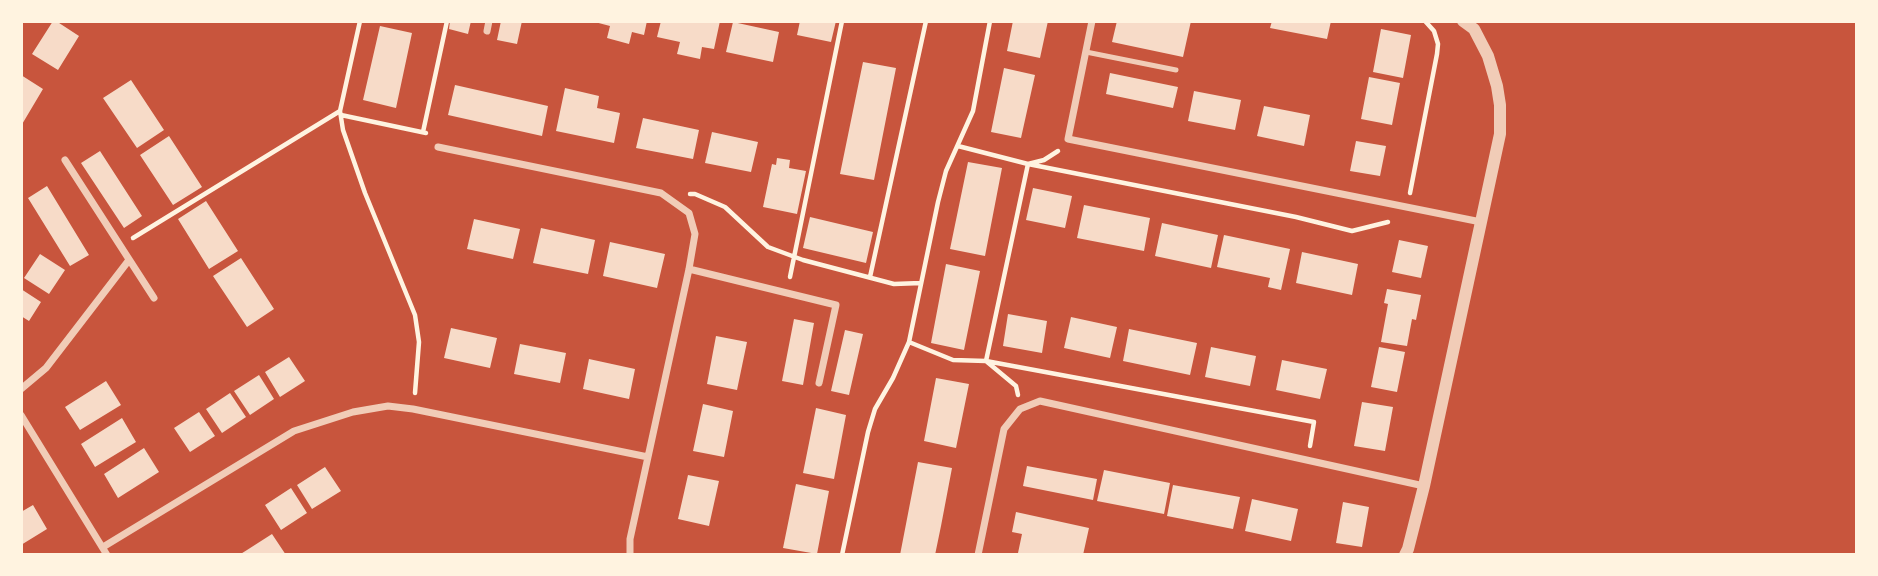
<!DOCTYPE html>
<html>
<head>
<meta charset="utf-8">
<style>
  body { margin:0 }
  #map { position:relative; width:1878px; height:576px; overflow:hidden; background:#c8553d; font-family:"Archivo Narrow",sans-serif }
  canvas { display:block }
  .frame { position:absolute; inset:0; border:23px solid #fff3e0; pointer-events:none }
</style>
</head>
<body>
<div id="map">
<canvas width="1878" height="576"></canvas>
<div class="frame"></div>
</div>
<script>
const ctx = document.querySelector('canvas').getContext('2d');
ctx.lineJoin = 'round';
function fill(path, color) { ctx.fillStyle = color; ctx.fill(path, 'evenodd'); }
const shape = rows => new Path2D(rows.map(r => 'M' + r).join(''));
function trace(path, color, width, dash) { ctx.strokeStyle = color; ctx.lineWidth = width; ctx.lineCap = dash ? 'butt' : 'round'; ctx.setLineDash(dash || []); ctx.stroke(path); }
const building = shape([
  [53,21,56,21,79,36,58,70,32,54],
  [450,21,471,21,468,34,449,29],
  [501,21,522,21,517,44,497,40],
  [591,21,647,21,644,35,632,32,629,44,607,38,610,26],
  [661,21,720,21,714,49,702,47,700,59,677,54,680,42,657,37],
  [800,21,836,21,831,42,797,35],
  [1013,21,1048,21,1040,58,1007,51],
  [1117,21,1191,21,1183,57,1112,42],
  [1272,21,1331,21,1327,39,1270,28],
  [733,22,779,32,773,62,726,52],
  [380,26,412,33,396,108,363,100],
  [1381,29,1411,35,1403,78,1373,72],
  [863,62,896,68,874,180,840,174],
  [1004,68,1035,75,1021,138,991,132],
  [1110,73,1178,87,1173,108,1106,94],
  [21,75,43,89,21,126],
  [1369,77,1400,83,1392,125,1361,119],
  [131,80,164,130,137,148,103,98],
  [455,85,548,106,542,136,448,115],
  [565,88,599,96,597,108,620,113,614,143,556,131],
  [1194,91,1241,100,1235,130,1188,121],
  [1264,106,1310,115,1304,146,1257,136],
  [643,118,699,130,693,159,636,148],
  [712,132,758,142,751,172,705,163],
  [169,136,202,187,173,205,140,155],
  [1356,141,1386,146,1380,176,1350,171],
  [100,151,142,216,124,228,81,163],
  [777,158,790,160,789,168,806,171,797,214,763,207,772,164,776,165],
  [968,162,1002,168,985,256,950,249],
  [47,186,89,255,70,266,28,198],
  [1033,188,1072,196,1065,228,1026,220],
  [206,201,238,251,209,269,178,219],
  [1084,205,1150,218,1144,251,1077,238],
  [810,217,873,232,866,263,803,248],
  [474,219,520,229,513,259,467,249],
  [1162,223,1218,235,1211,268,1155,256],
  [541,228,595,240,588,274,533,263],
  [1224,235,1290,249,1281,290,1268,287,1270,278,1217,267],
  [1399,240,1428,246,1421,278,1392,272],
  [610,242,665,254,657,288,603,276],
  [1302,252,1358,264,1352,295,1296,283],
  [40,254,65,270,49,294,24,278],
  [241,258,274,309,247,327,213,276],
  [946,264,980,271,964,350,931,343],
  [21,289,41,302,29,321,21,316],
  [1387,289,1421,295,1416,320,1412,319,1407,346,1381,342,1388,304,1384,303],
  [1008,314,1047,321,1042,353,1003,346],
  [1071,317,1117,327,1110,358,1064,348],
  [794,319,814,323,803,385,782,381],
  [451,328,497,338,490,368,444,358],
  [1129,329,1197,343,1190,375,1123,361],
  [845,330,863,334,849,395,831,391],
  [716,336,747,342,737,390,707,384],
  [520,344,566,353,560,383,514,374],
  [1211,347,1256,356,1250,386,1205,377],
  [1379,347,1405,352,1397,392,1371,387],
  [289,357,305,381,280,397,265,372],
  [589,359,635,369,629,399,583,389],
  [1282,360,1327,369,1320,399,1276,390],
  [259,375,274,399,250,415,234,391],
  [936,378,969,384,956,448,924,441],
  [106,381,121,405,80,430,65,407],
  [230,393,246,417,222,433,206,409],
  [1362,402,1393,407,1385,451,1354,446],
  [703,404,733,411,724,457,693,451],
  [816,408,846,415,834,479,803,473],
  [199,412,215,436,190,452,174,428],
  [122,418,136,442,95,467,81,444],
  [144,448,159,472,118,498,104,474],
  [918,462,952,468,941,526,935,555,900,555],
  [1027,466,1097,479,1093,500,1023,486],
  [325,467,341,491,312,509,297,485],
  [1104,470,1170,483,1164,514,1097,501],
  [688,475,719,481,709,526,678,519],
  [796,484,829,491,817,554,783,548],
  [1173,485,1240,497,1233,529,1167,516],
  [291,488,307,513,281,530,265,505],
  [1252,499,1298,509,1291,541,1245,531],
  [1343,502,1369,507,1362,547,1336,543],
  [33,505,47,529,21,545,21,512],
  [1016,512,1089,528,1083,555,1028,555,1018,553,1022,534,1012,532],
  [272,534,286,555,239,555,247,550]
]);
const path = shape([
  [340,111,343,130,365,193,415,315,419,342,415,393],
  [341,115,426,133],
  [423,132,447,21],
  [958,146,1028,164,1296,217,1352,231,1388,222],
  [1058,151,1044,160,1028,164,986,361,1314,422,1310,446],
  [1410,193,1437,54,1438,44,1434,31,1425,21],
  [690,194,695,194,725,207,768,247,803,260,894,284,921,283],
  [133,238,340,111,360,21],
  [790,277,842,21],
  [870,277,926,21],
  [909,342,953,360,986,361,1016,386,1018,395],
  [842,555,868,432,875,409,893,378,909,342,938,202,946,171,973,111,990,21]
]);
const service = shape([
  [1086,52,1176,70]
]);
const minor = shape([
  [1092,21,1068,139,1481,222],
  [487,31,489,21],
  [438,147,661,193,689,213,695,234,689,269,648,457],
  [65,160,154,298],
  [689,269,836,305,819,383],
  [21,389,46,368,129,260],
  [21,415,107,555],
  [103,547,294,431,353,412,388,406,413,409,648,457,630,539,630,555],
  [978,555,1004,429,1020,409,1040,401,1424,486]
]);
const tertiary = shape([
  [1405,555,1408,549,1424,486,1500,134,1500,105,1497,86,1488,56,1474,29,1463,21]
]);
fill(building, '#f7dbc8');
trace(path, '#fff3e0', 4.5);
trace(service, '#f1ccb7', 5);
trace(minor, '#f1ccb7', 7);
trace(tertiary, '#f1ccb7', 12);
</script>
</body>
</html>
